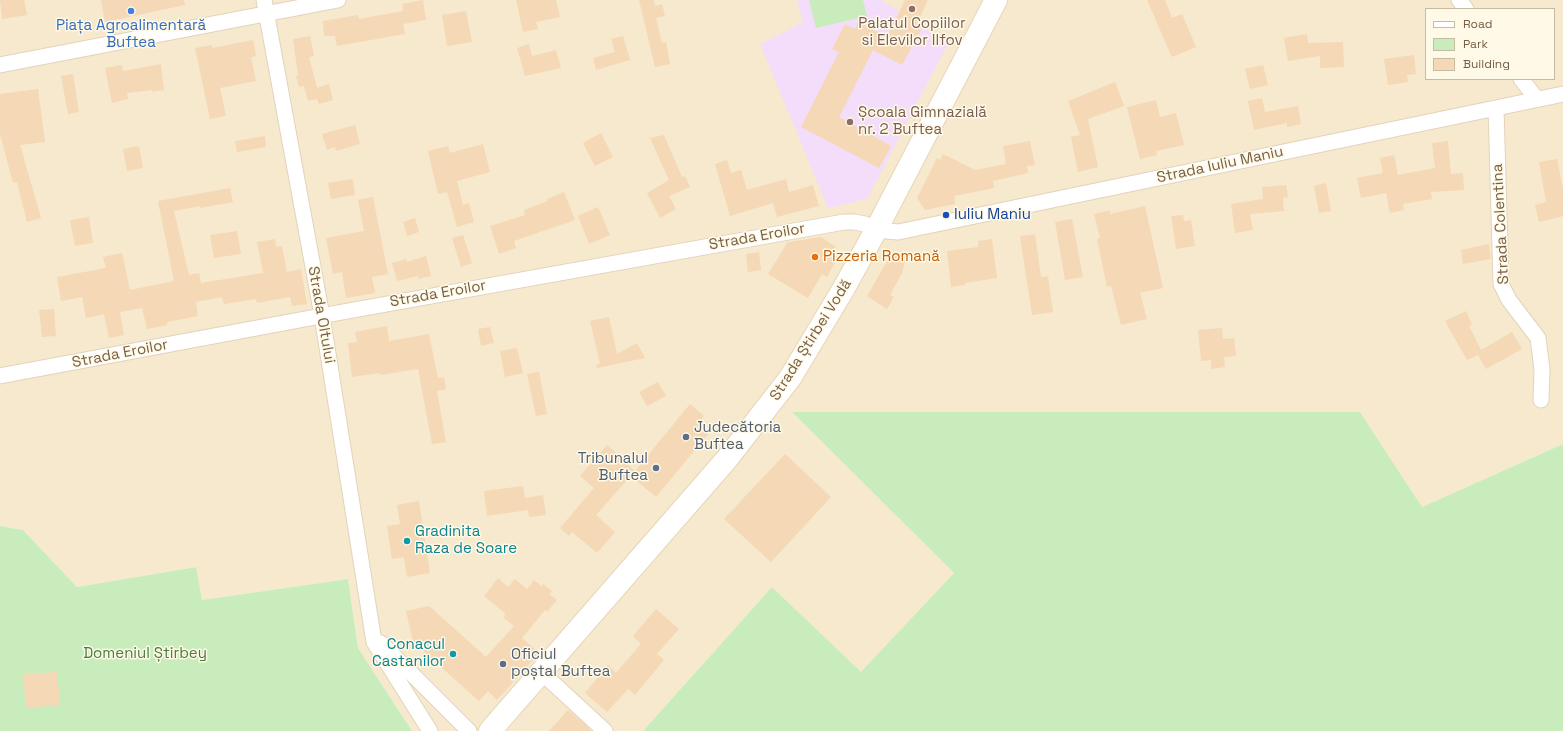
<!DOCTYPE html>
<html>
<head>
<meta charset="utf-8">
<style>
  body { margin:0 }
  #map { position:relative; width:1563px; height:731px; overflow:hidden; background:#fef7e0; font-family:"Space Grotesk",sans-serif }
  canvas { display:block }
  .legend { position:absolute; left:1425px; top:8px; width:130px; height:72px; box-sizing:border-box; background:#fff9e7; border:1px solid #c8bba6; margin:0; padding:5px 7px; list-style:none; font-size:12px; color:#765e45 }
  .legend li { display:flex; align-items:center; gap:8px; height:20px }
  .legend b { width:20px; border:1px solid #c8bba6 }
</style>
</head>
<body>
<div id="map">
<canvas width="1563" height="731"></canvas>
<ul class="legend">
<li><b style="height:5px;background:#fff"></b>Road</li>
<li><b style="height:11px;background:#c9ecbd"></b>Park</li>
<li><b style="height:11px;background:#f5d8b5"></b>Building</li>
</ul>
</div>
<script>
const ctx = document.querySelector('canvas').getContext('2d');
ctx.lineJoin = 'round';
function fill(path, color) { ctx.fillStyle = color; ctx.fill(path, 'evenodd'); }
const shape = rows => new Path2D(rows.map(r => 'M' + r).join(''));
function trace(path, color, width, dash) { ctx.strokeStyle = color; ctx.lineWidth = width; ctx.lineCap = dash ? 'butt' : 'round'; ctx.setLineDash(dash || []); ctx.stroke(path); }
function write(font, color, halo, rows, align = 'center') {
  ctx.font = font + ' "Space Grotesk",sans-serif'; ctx.lineWidth = 3; ctx.setLineDash([]); ctx.textBaseline = 'middle'; ctx.strokeStyle = halo; ctx.fillStyle = color; for (const [text, x, y, turn = 0] of rows) {
    ctx.save(); ctx.translate(x, y); ctx.rotate((+turn || 0) * Math.PI / 180); ctx.textAlign = isNaN(turn) ? turn : align; if (halo) ctx.strokeText(text, 0, 0); ctx.fillText(text, 0, 0); ctx.restore();
  }
}
const residential = shape([
  [0,0,1563,0,1563,444,1422,507,1360,412,792,412,954,573,861,673,772,587,643,731,412,731,358,648,348,579,202,600,195,567,77,587,23,530,0,526],
  [1426,9,1554,9,1554,79,1426,79]
]);
const education = shape([
  [797,0,880,0,899,10,897,14,949,42,867,199,828,208,760,44,803,22]
]);
const green = shape([
  [809,0,863,0,867,16,816,28],
  [792,412,1360,412,1422,507,1563,444,1563,731,643,731,772,587,861,672,954,573],
  [0,526,23,530,77,587,196,567,202,600,348,579,358,648,412,731,0,731]
]);
const building = shape([
  [0,0,24,0,27,15,2,19],
  [101,0,184,0,185,5,105,22],
  [423,0,426,20,403,24,405,34,337,46,335,36,324,36,323,21,358,15,359,19,403,11,402,4],
  [516,0,556,0,560,17,536,22,538,29,523,32],
  [639,0,654,0,655,6,662,4,665,16,656,18,662,43,666,42,670,64,655,67],
  [905,0,928,0,915,27,921,30,902,65,873,50,839,117,891,146,879,168,801,127,839,52,832,49,845,24,855,29,858,22,887,37],
  [1147,0,1165,0,1172,18,1182,14,1196,47,1172,57],
  [466,11,472,42,447,46,442,15],
  [1307,34,1308,43,1343,42,1344,67,1320,68,1320,56,1288,61,1284,38],
  [310,36,314,56,309,57,317,88,329,84,333,100,319,104,317,99,308,101,304,86,299,87,296,76,298,75,293,39],
  [623,36,630,60,596,70,593,58,615,52,611,39],
  [253,40,256,56,251,57,256,81,220,88,226,116,210,119,195,48,212,45,212,48],
  [529,44,532,56,556,50,561,68,525,76,517,48],
  [1414,55,1416,74,1407,75,1408,82,1388,85,1384,59],
  [161,64,164,90,153,92,152,90,127,93,128,99,112,103,105,68,122,65,123,71],
  [1263,65,1268,85,1250,89,1245,69],
  [73,74,79,112,68,114,61,76],
  [1115,82,1124,106,1088,119,1098,167,1078,172,1071,137,1080,135,1068,101],
  [38,89,45,142,20,145,41,218,27,222,17,182,13,183,0,134,0,94],
  [1262,98,1265,112,1298,106,1301,124,1287,127,1287,123,1254,130,1248,101],
  [1156,100,1160,117,1176,113,1184,145,1156,151,1157,155,1140,159,1127,107],
  [355,125,360,144,336,151,335,147,327,150,322,134],
  [601,133,613,157,595,166,583,143],
  [664,135,682,177,685,176,690,187,669,196,676,209,660,218,647,193,669,180,650,138],
  [265,136,266,147,237,152,235,141],
  [1030,141,1035,165,1027,166,1028,173,993,181,994,188,954,196,955,204,925,210,917,198,937,158,940,160,943,154,975,170,1006,164,1003,146],
  [1448,141,1451,174,1463,173,1464,190,1431,192,1432,199,1403,204,1404,210,1390,213,1386,193,1361,198,1357,178,1383,173,1380,158,1394,155,1398,175,1435,168,1432,143],
  [483,144,490,172,457,181,463,205,469,203,474,222,457,227,447,192,438,194,428,151,448,146,450,153],
  [139,146,143,168,127,171,123,149],
  [1557,159,1563,189,1563,216,1539,222,1535,205,1546,202,1539,162],
  [727,160,731,173,741,170,747,190,786,179,789,192,813,185,819,206,777,217,773,203,730,216,715,164],
  [353,179,355,195,331,199,328,183],
  [1326,183,1331,211,1319,213,1314,186],
  [1286,185,1288,197,1283,198,1284,211,1250,214,1253,230,1235,233,1231,204,1263,199,1262,187],
  [230,188,233,202,200,208,200,206,174,211,189,275,199,273,201,283,263,273,257,242,275,239,276,247,282,246,287,272,301,269,307,304,292,306,290,297,257,303,256,299,224,304,222,297,196,302,198,316,167,322,167,325,147,329,142,308,120,312,124,335,109,338,104,314,86,318,82,297,61,301,57,277,106,268,103,257,122,253,130,290,174,281,158,201],
  [564,192,575,220,514,241,516,248,499,254,490,226,525,215,524,210,548,201,547,199],
  [373,197,388,274,372,277,375,293,346,298,342,272,333,274,326,238,364,231,358,200],
  [1145,206,1163,288,1140,293,1147,319,1121,325,1111,286,1107,287,1097,239,1100,238,1094,214,1110,210,1110,214],
  [598,207,610,235,589,244,578,216],
  [1183,215,1184,221,1191,220,1195,246,1176,249,1171,216],
  [89,217,93,243,75,246,70,220],
  [415,218,419,232,407,236,403,222],
  [1072,219,1083,277,1065,280,1055,222],
  [237,231,241,254,214,258,210,235],
  [1035,234,1041,277,1048,276,1053,312,1032,315,1020,236],
  [463,235,472,263,461,267,452,238],
  [821,237,836,247,831,255,837,259,827,277,822,274,808,298,768,274,788,242],
  [992,239,997,278,965,283,965,285,951,287,947,251,978,247,978,241],
  [1489,244,1491,259,1463,264,1461,250],
  [759,252,761,270,748,272,746,254],
  [907,253,902,273,890,295,894,297,887,309,867,296,890,256],
  [426,256,431,276,418,279,418,276,397,281,392,263,406,259,407,262],
  [54,309,56,336,42,337,39,310],
  [1466,311,1472,325,1469,326,1481,350,1512,332,1522,349,1486,369,1478,355,1467,360,1445,321],
  [609,317,617,354,637,343,645,358,597,368,596,365,600,363,590,321],
  [387,326,389,341,429,334,438,378,444,377,446,389,437,391,446,442,432,444,418,369,381,375,380,373,352,377,348,343,357,342,355,332],
  [490,327,494,343,481,346,478,329],
  [1222,328,1223,339,1234,338,1236,356,1224,357,1225,367,1211,369,1211,360,1201,361,1198,330],
  [517,348,523,373,505,377,500,351],
  [539,372,547,414,536,416,527,374],
  [658,382,666,396,647,406,639,392],
  [690,404,704,416,698,424,709,433,656,497,631,476],
  [607,445,635,471,596,515,615,532,597,553,572,532,569,536,560,528,594,488,580,476],
  [785,454,831,497,771,562,724,519],
  [523,486,525,498,543,495,546,515,529,517,528,510,487,516,484,491],
  [419,501,430,573,407,577,404,557,392,559,387,526,400,524,397,505],
  [498,578,508,587,515,579,527,589,534,580,541,586,543,584,552,591,549,594,557,600,547,612,545,610,522,638,539,653,497,700,488,691,479,701,413,642,406,611,429,606,486,657,514,626,503,617,506,614,484,596],
  [656,609,679,629,657,654,664,660,635,695,628,689,607,712,585,693,608,665,616,673,641,644,633,636],
  [57,672,60,705,26,708,23,674],
  [568,710,588,727,592,731,549,731]
]);
const street = shape([
  [264,0,322,316,374,642,430,731],
  [1459,0,1466,9],
  [0,65,338,0],
  [1521,79,1537,99],
  [1496,108,1501,284,1509,300,1538,338,1542,369,1541,400],
  [0,376,337,313,844,222,854,222,865,224,876,230,898,232,1563,94],
  [381,643,469,731],
  [541,672,605,731]
]);
const secondary = shape([
  [490,731,726,460,790,378,844,288,876,230,996,0]
]);
const markers = [
  [912,9,4,"#8d6e63"],
  [131,11,4,"#3f7fe0"],
  [850,122,4,"#8d6e63"],
  [946,215,4,"#1a4fb4"],
  [815,257,4,"#e8710a"],
  [686,437,4,"#5c6f8a"],
  [656,468,4,"#5c6f8a"],
  [407,541,4,"#0f9aa8"],
  [453,654,4,"#0f9aa8"],
  [503,664,4,"#5c6f8a"]
];
const educationNames = [
  ["Palatul Copiilor",912,24],
  ["si Elevilor Ilfov",912,41],
  ["Școala Gimnazială",858,113,"left"],
  ["nr. 2 Buftea",858,130,"left"]
];
const shopNames = [
  ["Piața Agroalimentară",131,26],
  ["Buftea",131,43]
];
const streetNames = [
  ["Strada Iuliu Maniu",1220,165,-12],
  ["Strada Colentina",1501,224,-93],
  ["Strada Eroilor",757,237,-10],
  ["Strada Eroilor",438,294,-10],
  ["Strada Oltului",321,315,80],
  ["Strada Știrbei Vodă",811,340,-58],
  ["Strada Eroilor",120,354,-11]
];
const transitNames = [
  ["Iuliu Maniu",954,215]
];
const foodNames = [
  ["Pizzeria Romană",823,257]
];
const serviceNames = [
  ["Judecătoria",694,428],
  ["Buftea",694,445],
  ["Tribunalul",648,459,"right"],
  ["Buftea",648,476,"right"],
  ["Oficiul",511,655],
  ["poștal Buftea",511,672]
];
const cultureNames = [
  ["Gradinita",415,532],
  ["Raza de Soare",415,549],
  ["Conacul",445,645,"right"],
  ["Castanilor",445,662,"right"]
];
const parkNames = [
  ["Domeniul Știrbey",145,654]
];
fill(residential, '#f6e9cd');
fill(education, '#f3ddfa');
fill(green, '#c9ecbd');
fill(building, '#f5d8b5');
trace(street, '#e2d3bb', 17);
trace(secondary, '#e8d6b8', 24);
trace(street, '#fff', 15);
trace(secondary, '#fff', 22);
for (const [x, y, r, color] of markers) { const dot = new Path2D(); dot.arc(x, y, r, 0, 2 * Math.PI); ctx.fillStyle = color; ctx.fill(dot); trace(dot, '#fff9e7', 1.5); }
write('15px', '#785e54', '#fff9e7', educationNames);
write('15px', '#366cbe', '#fff9e7', shopNames);
write('15px', '#765e45', '#fff9e7', streetNames);
write('15px', '#164399', '#fff9e7', transitNames, 'left');
write('15px', '#c56008', '#fff9e7', foodNames, 'left');
write('15px', '#4e5e75', '#fff9e7', serviceNames, 'left');
write('15px', '#0d838f', '#fff9e7', cultureNames, 'left');
write('15px', '#467d3c', '#fff9e7', parkNames);
</script>
</body>
</html>
